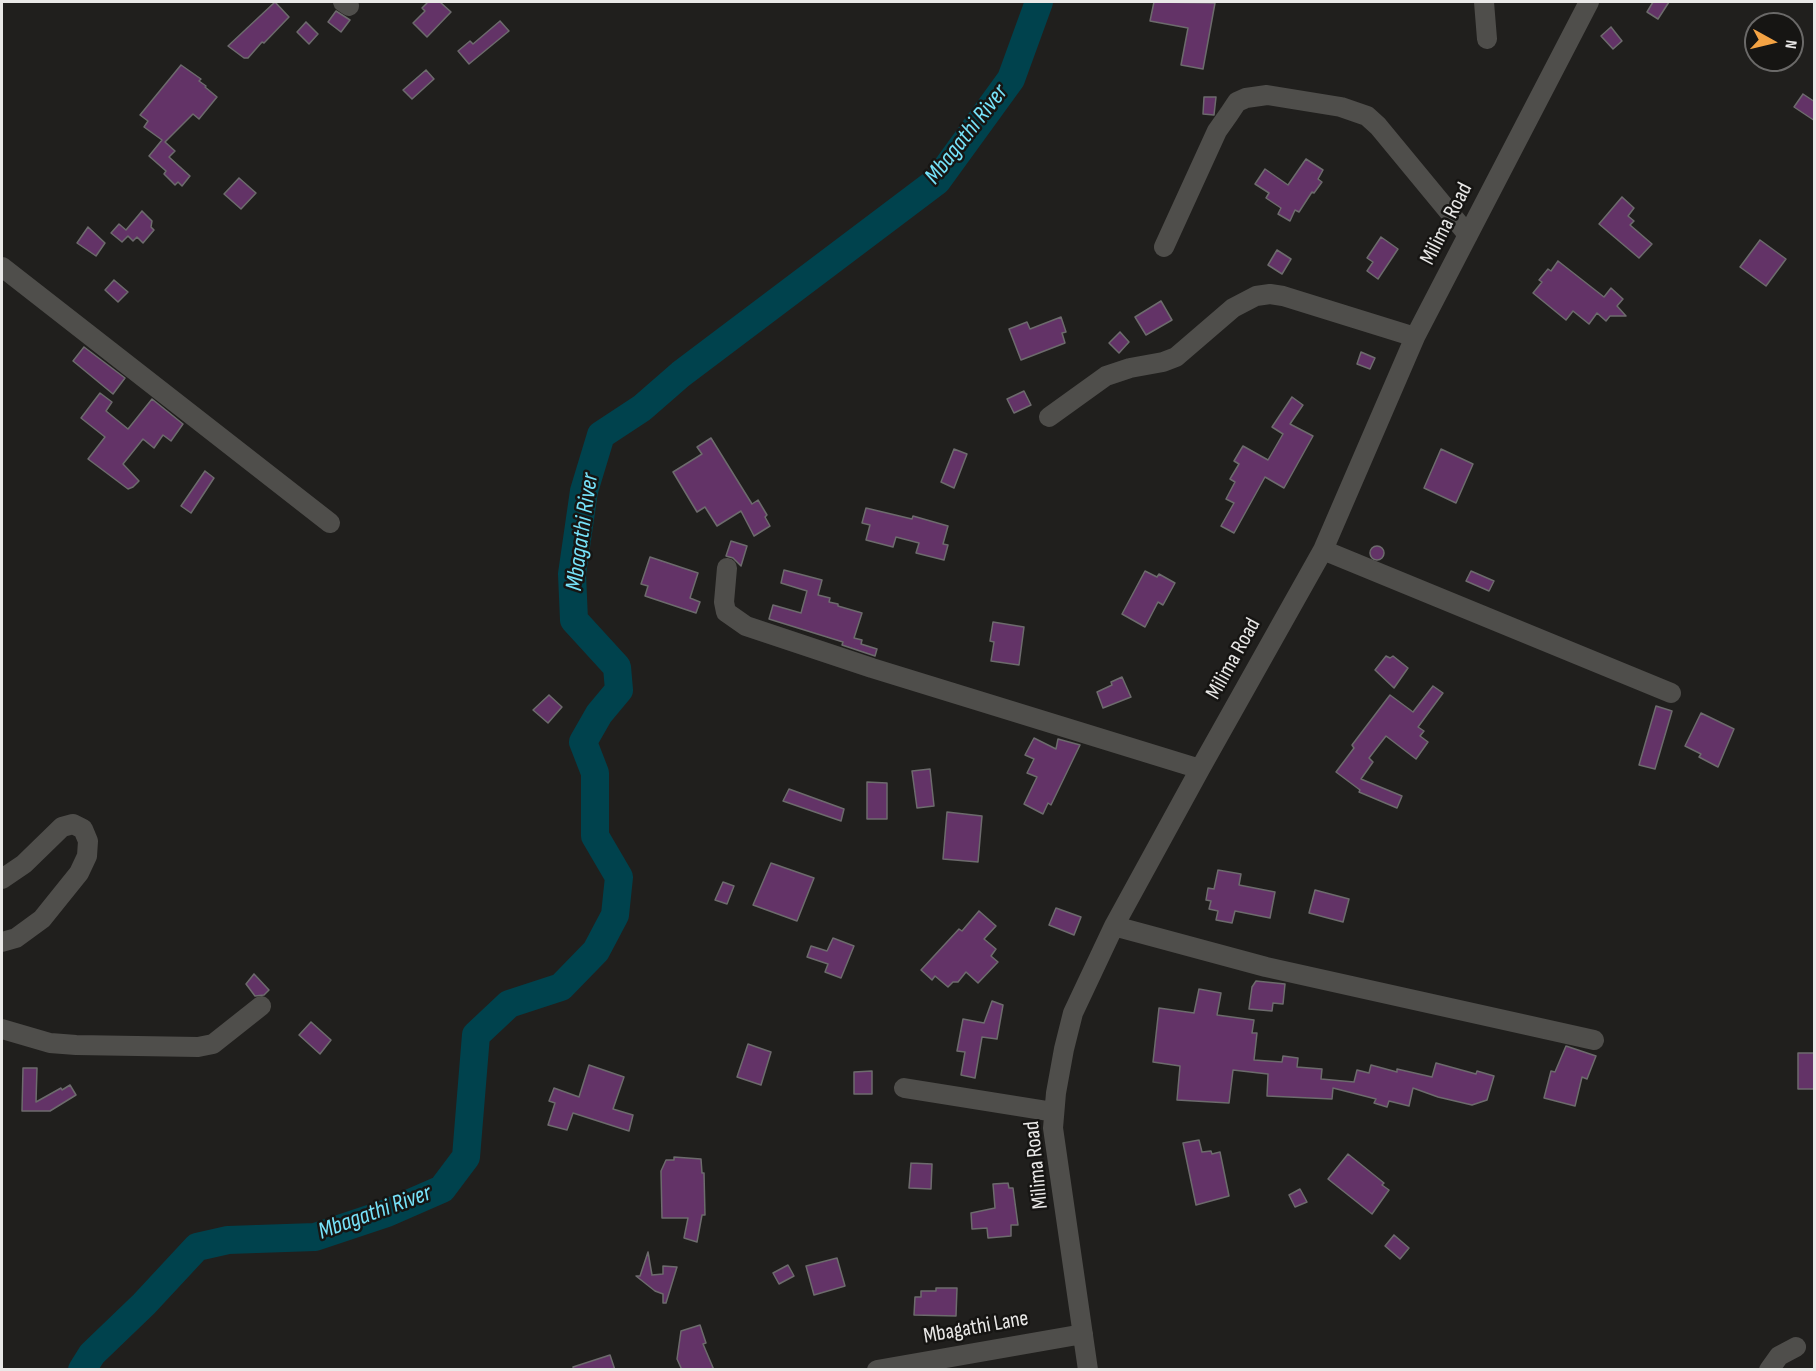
<!DOCTYPE html>
<html>
<head>
<meta charset="utf-8">
<style>
  body { margin:0 }
  #map { position:relative; width:1816px; height:1371px; overflow:hidden; background:#201f1d; font-family:"Sofia Sans Condensed",sans-serif }
  canvas { display:block }
  .frame { position:absolute; inset:0; border:3px solid #e9e8e7; pointer-events:none }
  .north { position:absolute; left:1744px; top:12px; width:60px; height:60px; box-sizing:border-box; background:#161513; border:2px solid #6a6968; border-radius:50%; rotate:98deg; font-size:16px; font-weight:700; line-height:24px; text-align:center; color:#e9e8e7 }
  .north::after { content:''; display:block; margin:auto; width:21px; height:27px; background:#f4a344; clip-path:polygon(50% 0,100% 100%,50% 72%,0 100%) }
</style>
</head>
<body>
<div id="map">
<canvas width="1816" height="1371"></canvas>
<div class="frame"></div>
<div class="north">N</div>
</div>
<script>
const ctx = document.querySelector('canvas').getContext('2d');
ctx.lineJoin = 'round';
const shape = rows => new Path2D(rows.map(r => 'M' + r).join(''));
function trace(path, color, width, dash) { ctx.strokeStyle = color; ctx.lineWidth = width; ctx.lineCap = dash ? 'butt' : 'round'; ctx.setLineDash(dash || []); ctx.stroke(path); }
function fill(path, color) { ctx.fillStyle = color; ctx.fill(path, 'evenodd'); }
function write(font, color, halo, rows, align = 'center') {
  ctx.font = font + ' "Sofia Sans Condensed",sans-serif'; ctx.lineWidth = 5; ctx.setLineDash([]); ctx.textBaseline = 'middle'; ctx.strokeStyle = halo; ctx.fillStyle = color; for (const [text, x, y, turn = 0] of rows) {
    ctx.save(); ctx.translate(x, y); ctx.rotate((+turn || 0) * Math.PI / 180); ctx.textAlign = isNaN(turn) ? turn : align; if (halo) ctx.strokeText(text, 0, 0); ctx.fillText(text, 0, 0); ctx.restore();
  }
}
const river = shape([
  [82,1370,92,1354,144,1304,197,1247,228,1240,315,1237,387,1213,442,1189,466,1157,476,1035,509,1004,561,987,596,951,615,915,619,877,595,836,595,773,583,742,599,714,619,690,617,667,574,620,572,574,584,491,601,435,642,408,681,374,937,181,1011,79,1039,2]
]);
const building = shape([
  [275,2,289,17,264,43,262,42,248,58,244,58,228,46,275,2],
  [428,2,440,2,451,12,427,37,413,23,425,11,422,8,428,2],
  [1154,2,1215,3,1203,69,1181,65,1188,28,1150,21,1154,2],
  [1653,2,1669,2,1658,19,1647,12,1653,2],
  [336,11,350,20,341,32,328,22,336,11],
  [500,21,509,31,469,64,458,51,470,41,473,44,500,21],
  [306,22,318,34,309,44,297,32,306,22],
  [1611,27,1622,41,1613,49,1601,36,1611,27],
  [181,65,201,79,199,81,206,86,205,87,217,97,199,119,193,114,165,142,175,151,169,157,190,176,182,186,178,182,175,185,164,174,166,171,149,156,162,140,144,127,148,121,140,115,181,65],
  [426,70,434,79,412,99,403,90,426,70],
  [1803,94,1815,102,1815,121,1794,107,1803,94],
  [1204,97,1216,97,1214,115,1203,114,1204,97],
  [1306,159,1323,170,1318,179,1322,182,1314,193,1312,192,1299,212,1295,210,1290,221,1278,214,1281,208,1266,198,1269,193,1255,184,1265,169,1288,185,1306,159],
  [239,178,256,193,241,209,224,194,239,178],
  [1622,197,1634,208,1628,216,1634,221,1630,225,1652,244,1639,258,1599,224,1622,197],
  [142,211,152,221,151,227,154,230,143,243,137,237,133,241,128,236,122,242,111,233,119,224,126,230,142,211],
  [88,227,105,243,96,256,77,243,88,227],
  [1381,237,1398,249,1378,279,1367,271,1373,262,1367,258,1381,237],
  [1760,240,1786,259,1766,286,1740,267,1760,240],
  [1277,250,1291,259,1282,274,1268,265,1277,250],
  [1558,261,1604,297,1611,288,1623,299,1617,306,1626,316,1610,316,1606,321,1597,313,1589,324,1573,311,1566,320,1533,293,1542,282,1539,280,1548,269,1551,271,1558,261],
  [114,280,128,292,118,302,105,290,114,280],
  [1161,301,1172,320,1146,335,1135,317,1161,301],
  [1061,317,1066,332,1062,333,1065,343,1021,360,1009,329,1027,322,1030,329,1061,317],
  [1120,332,1129,342,1119,353,1109,343,1120,332],
  [84,347,125,378,113,394,73,361,84,347],
  [1361,352,1375,358,1370,369,1357,364,1361,352],
  [1024,391,1031,405,1014,413,1007,399,1024,391],
  [100,393,112,402,106,411,128,429,152,399,183,424,171,441,163,435,154,448,143,439,123,464,139,481,133,487,128,489,88,459,105,437,81,418,100,393],
  [1292,397,1303,405,1290,424,1313,436,1284,488,1265,477,1234,533,1221,526,1234,503,1226,499,1235,482,1230,479,1239,464,1234,461,1243,446,1268,460,1283,434,1272,427,1292,397],
  [711,438,752,504,758,500,767,515,765,517,770,526,754,536,741,511,717,526,705,507,697,512,673,472,702,454,697,447,711,438],
  [954,449,967,454,954,488,941,482,954,449],
  [1441,449,1473,464,1456,503,1424,488,1441,449],
  [205,471,214,478,191,513,181,506,205,471],
  [866,508,912,519,913,516,948,526,943,544,948,545,944,560,916,553,919,543,896,537,893,547,866,540,870,525,862,523,866,508],
  [731,541,747,546,741,566,733,558,726,556,731,541],
  '1370 553a7 7 0 1 1 14 0a7 7 0 1 1-14 0Z',
  [650,557,698,573,690,598,700,602,696,613,645,596,648,586,641,584,650,557],
  [784,570,822,580,818,595,830,598,829,602,838,604,838,606,862,613,854,638,862,640,861,644,877,649,875,656,842,645,843,642,769,619,773,605,801,613,807,591,781,583,784,570],
  [1145,571,1157,577,1159,574,1175,583,1163,605,1158,602,1145,627,1122,614,1145,571],
  [1471,571,1494,581,1489,591,1466,581,1471,571],
  [993,622,1024,627,1019,665,991,661,994,642,990,641,993,622],
  [1386,656,1390,658,1393,656,1408,668,1394,688,1375,670,1386,656],
  [1122,677,1131,697,1103,708,1097,692,1112,685,1111,682,1122,677],
  [1433,686,1443,693,1418,727,1424,731,1420,736,1428,742,1416,759,1386,736,1369,758,1373,762,1361,779,1402,796,1397,808,1359,792,1360,790,1336,772,1354,748,1352,745,1390,695,1413,712,1433,686],
  [549,695,562,707,548,723,533,710,549,695],
  [1656,706,1672,711,1655,769,1639,765,1656,706],
  [1701,713,1734,729,1718,767,1699,757,1701,754,1685,746,1701,713],
  [1034,738,1056,749,1058,739,1080,745,1051,805,1048,803,1043,814,1024,804,1037,777,1027,773,1034,759,1025,755,1034,738],
  [930,769,934,806,917,808,912,771,930,769],
  [867,782,887,783,887,819,867,819,867,782],
  [789,789,844,809,841,821,783,801,789,789],
  [947,812,982,816,978,862,943,859,947,812],
  [771,863,814,878,797,921,753,905,771,863],
  [1218,870,1241,874,1239,885,1275,892,1270,918,1235,911,1232,923,1216,920,1218,911,1209,909,1211,901,1206,900,1208,888,1214,889,1218,870],
  [723,882,734,886,727,904,715,900,723,882],
  [1315,890,1349,899,1343,922,1309,913,1315,890],
  [1056,908,1081,917,1074,935,1049,925,1056,908],
  [979,911,996,926,984,939,996,949,991,956,998,962,978,983,966,972,958,982,953,982,948,987,935,976,932,980,921,970,959,929,962,931,979,911],
  [833,938,854,946,841,978,825,972,828,964,807,957,811,946,827,951,833,938],
  [254,974,269,990,264,995,255,996,246,984,254,974],
  [1256,981,1285,984,1283,1004,1273,1003,1272,1011,1249,1009,1252,987,1256,981],
  [1199,989,1221,993,1217,1015,1254,1020,1252,1033,1257,1033,1254,1060,1282,1062,1283,1056,1298,1058,1297,1067,1322,1069,1321,1079,1354,1082,1357,1070,1369,1073,1371,1065,1397,1072,1397,1069,1432,1077,1436,1063,1476,1074,1477,1071,1494,1076,1487,1100,1472,1105,1438,1097,1413,1088,1409,1106,1389,1101,1387,1107,1374,1103,1376,1099,1333,1088,1332,1099,1267,1096,1268,1074,1233,1070,1229,1103,1177,1100,1180,1066,1153,1062,1159,1008,1194,1013,1199,989],
  [992,1001,1003,1005,997,1039,982,1037,975,1078,961,1075,965,1052,957,1051,963,1019,984,1023,992,1001],
  [311,1022,331,1040,320,1054,299,1035,311,1022],
  [748,1044,771,1052,761,1085,737,1077,748,1044],
  [1566,1046,1596,1056,1587,1079,1582,1077,1575,1106,1544,1098,1551,1071,1555,1072,1566,1046],
  [1798,1053,1815,1053,1815,1089,1798,1089,1798,1053],
  [589,1065,624,1077,613,1109,633,1115,629,1131,573,1113,567,1130,548,1125,555,1103,549,1101,554,1088,579,1097,589,1065],
  [23,1068,37,1068,36,1102,61,1088,62,1090,70,1085,76,1095,50,1111,22,1111,23,1068],
  [872,1071,872,1094,854,1094,854,1072,872,1071],
  [1199,1140,1202,1152,1211,1151,1212,1154,1220,1152,1229,1196,1196,1205,1183,1143,1199,1140],
  [1348,1154,1384,1183,1382,1185,1389,1190,1372,1214,1328,1179,1348,1154],
  [674,1157,701,1159,702,1173,704,1173,705,1215,702,1215,697,1242,684,1238,688,1218,662,1218,661,1171,666,1160,674,1160,674,1157],
  [911,1163,932,1164,931,1189,909,1188,911,1163],
  [1008,1183,1009,1188,1013,1188,1018,1225,1011,1225,1011,1236,988,1238,987,1228,972,1229,971,1213,995,1208,993,1184,1008,1183],
  [1300,1189,1307,1202,1295,1207,1289,1195,1300,1189],
  [1394,1235,1409,1248,1400,1259,1385,1246,1394,1235],
  [648,1252,652,1275,663,1274,663,1266,677,1267,666,1303,663,1303,663,1294,655,1291,636,1276,640,1276,648,1252],
  [837,1258,845,1286,814,1295,806,1266,837,1258],
  [788,1265,794,1276,779,1284,773,1273,788,1265],
  [936,1288,957,1288,956,1316,914,1315,915,1297,921,1297,921,1291,936,1291,936,1288],
  [700,1325,706,1343,703,1344,714,1370,682,1370,677,1359,681,1331,700,1325],
  [610,1355,615,1370,574,1370,573,1367,610,1355]
]);
const minor = shape([
  [343,2,349,6],
  [1484,2,1487,39],
  [1164,247,1217,131,1229,114,1237,102,1246,98,1267,95,1341,107,1367,116,1378,126,1468,235],
  [2,267,330,523],
  [1049,417,1106,376,1130,368,1163,362,1176,357,1233,308,1256,296,1270,294,1283,296,1415,337],
  [1323,550,1671,693],
  [727,568,724,602,726,612,746,626,872,668,1200,769],
  [2,879,24,864,62,827,73,824,83,829,88,841,87,856,79,873,42,919,16,938,2,942],
  [1114,926,1266,967,1594,1040],
  [2,1029,50,1043,76,1045,198,1047,213,1044,261,1006],
  [904,1088,1054,1112],
  [877,1370,1083,1334],
  [1088,1370,1053,1128,1056,1093,1064,1049,1073,1013,1114,926,1200,769,1323,550,1415,337,1589,2],
  [1769,1370,1779,1356,1796,1347]
]);
const streetNames = [
  ["Milima Road",1447,224,-63],
  ["Milima Road",1234,659,-61],
  ["Milima Road",1037,1165,-96],
  ["Mbagathi Lane",976,1328,-10]
];
const waterNames = [
  ["Mbagathi River",967,135,-52],
  ["Mbagathi River",583,532,-82],
  ["Mbagathi River",375,1213,-20]
];
trace(river, '#00424d', 28);
fill(building, '#633367');
trace(building, '#6d6b6d', 1.5);
trace(minor, '#4f4e4b', 20);
write('22px', '#e9e8e7', '#161513', streetNames);
write('italic 24px', '#77e3fa', '#161513', waterNames);
</script>
</body>
</html>
